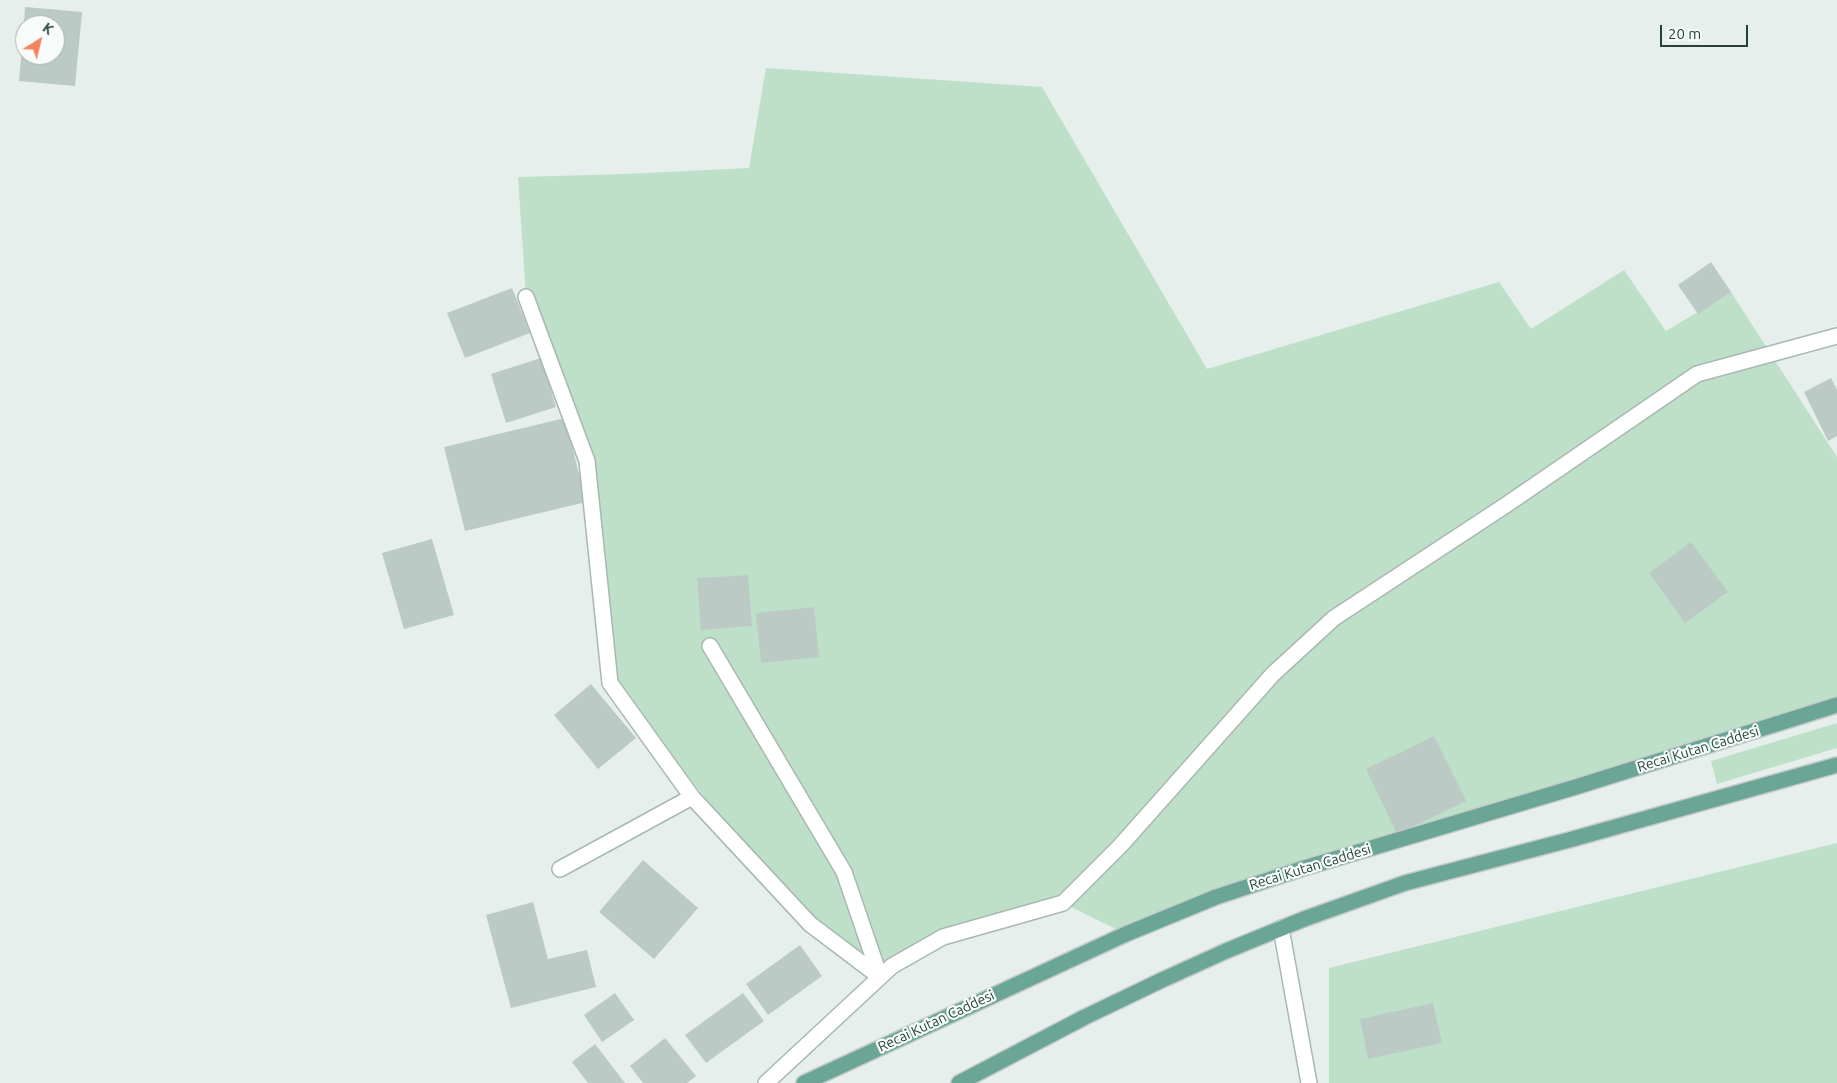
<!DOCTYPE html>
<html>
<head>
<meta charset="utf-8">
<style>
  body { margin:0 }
  #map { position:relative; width:1837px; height:1083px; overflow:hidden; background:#e6efeb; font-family:Ubuntu,sans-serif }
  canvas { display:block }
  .north { position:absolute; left:15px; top:15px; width:50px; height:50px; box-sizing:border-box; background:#f7fbf9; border:1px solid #a3b1ad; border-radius:50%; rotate:36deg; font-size:14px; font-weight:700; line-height:20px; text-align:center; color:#24423a }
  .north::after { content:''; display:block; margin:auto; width:18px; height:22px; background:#f4845f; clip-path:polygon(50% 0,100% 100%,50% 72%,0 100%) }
  .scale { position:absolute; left:1660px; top:25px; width:88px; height:22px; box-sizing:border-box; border:2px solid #24423a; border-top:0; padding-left:6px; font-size:15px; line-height:18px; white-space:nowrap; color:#24423a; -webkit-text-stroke:4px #f7fbf9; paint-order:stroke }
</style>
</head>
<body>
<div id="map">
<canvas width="1837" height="1083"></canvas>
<div class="north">K</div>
<div class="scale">20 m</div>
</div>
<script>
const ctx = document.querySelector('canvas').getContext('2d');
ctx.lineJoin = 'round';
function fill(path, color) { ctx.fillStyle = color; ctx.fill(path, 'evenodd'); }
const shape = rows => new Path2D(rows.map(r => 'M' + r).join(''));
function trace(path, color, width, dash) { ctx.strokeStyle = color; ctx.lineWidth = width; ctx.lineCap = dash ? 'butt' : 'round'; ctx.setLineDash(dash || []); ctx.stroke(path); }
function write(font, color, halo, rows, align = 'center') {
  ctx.font = font + ' Ubuntu,sans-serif'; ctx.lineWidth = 4.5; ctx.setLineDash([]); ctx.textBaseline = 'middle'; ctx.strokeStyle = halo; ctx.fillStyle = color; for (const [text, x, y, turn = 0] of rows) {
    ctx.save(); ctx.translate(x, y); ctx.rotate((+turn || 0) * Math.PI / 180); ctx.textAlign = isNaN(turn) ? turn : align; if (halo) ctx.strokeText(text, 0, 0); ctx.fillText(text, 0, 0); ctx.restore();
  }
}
const green = shape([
  [766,68,1042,87,1207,369,1499,282,1531,329,1624,270,1666,331,1731,292,1837,457,1837,706,1126,934,1063,903,944,937,880,977,810,924,610,683,587,461,526,297,518,177,624,174,749,168],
  [1837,723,1837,748,1717,784,1711,761],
  [1837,843,1837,1083,1329,1083,1329,968]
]);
const building = shape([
  [25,7,82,12,75,86,19,81,24,25,25,25,25,55,55,55,55,25,24,25],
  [1711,262,1731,292,1698,314,1678,285],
  [512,288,530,333,465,358,447,313],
  [541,358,556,407,506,423,491,374],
  [1831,378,1837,390,1837,436,1828,441,1804,392],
  [565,418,586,502,465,531,444,447],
  [432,539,454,615,404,629,382,553],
  [1691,542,1728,592,1685,623,1649,573],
  [748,575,752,626,701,630,697,578],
  [814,607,819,657,761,663,756,613],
  [591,684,636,738,598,769,554,715],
  [1434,736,1466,801,1397,834,1366,769],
  [643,860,698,908,654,959,599,912],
  [533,902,548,959,587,950,596,987,511,1008,486,915],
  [800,945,822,976,768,1015,746,984],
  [615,993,634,1020,602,1042,584,1015],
  [743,993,764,1021,706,1063,685,1035],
  [1433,1003,1442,1043,1368,1059,1360,1019],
  [665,1038,696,1076,687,1083,643,1083,630,1066],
  [595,1044,625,1083,588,1083,572,1062]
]);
const minor = shape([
  [526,297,587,461,610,683,692,797],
  [710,646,844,872,880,977],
  [560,869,692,797,810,924,880,977],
  [1281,928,1309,1083],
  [766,1083,892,966,943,937,1063,903,1121,845,1273,674,1334,618,1506,505,1697,374,1837,336]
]);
const major = shape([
  [804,1083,1126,934,1216,897,1301,869,1579,786,1837,705],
  [959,1083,1085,1017,1162,980,1226,951,1304,919,1405,883,1569,840,1837,765]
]);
const streetNames = [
  ["Recai Kutan Caddesi",1698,749,-17],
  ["Recai Kutan Caddesi",1310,867,-17],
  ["Recai Kutan Caddesi",936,1021,-25]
];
fill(green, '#bfe0c8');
fill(building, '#bbcac4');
trace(minor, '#a8b8b2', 18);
trace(major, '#c2cac8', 18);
trace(minor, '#fff', 15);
trace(major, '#6aa596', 15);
write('14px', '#24423a', '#f7fbf9', streetNames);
</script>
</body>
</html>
